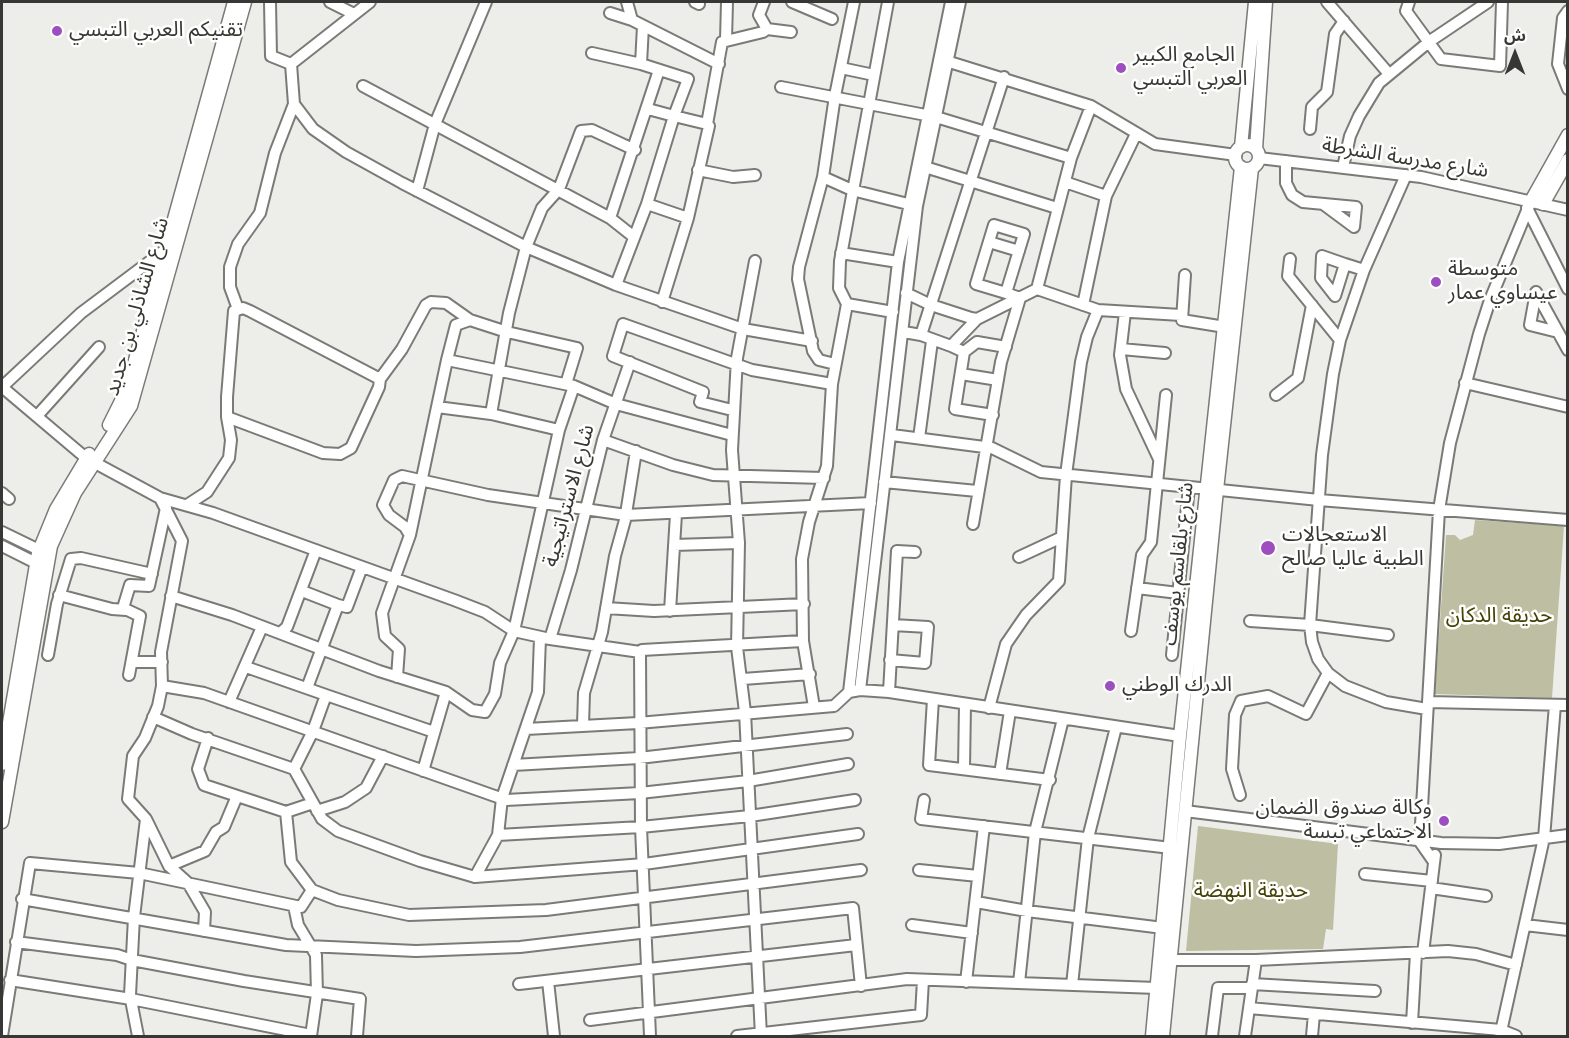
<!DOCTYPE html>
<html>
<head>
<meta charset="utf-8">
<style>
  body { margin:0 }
  #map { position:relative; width:1569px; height:1038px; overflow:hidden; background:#edede9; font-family:"Nunito Sans","Noto Sans Arabic",sans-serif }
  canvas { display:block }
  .frame { position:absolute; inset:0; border:3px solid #373736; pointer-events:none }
  .north { position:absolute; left:1485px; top:24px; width:60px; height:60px; -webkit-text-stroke:4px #fffffe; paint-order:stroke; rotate:0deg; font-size:16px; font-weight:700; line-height:24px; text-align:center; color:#373736 }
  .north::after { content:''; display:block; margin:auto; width:21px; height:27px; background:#373736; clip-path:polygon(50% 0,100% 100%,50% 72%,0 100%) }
</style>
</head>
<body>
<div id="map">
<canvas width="1569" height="1038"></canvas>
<div class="frame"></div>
<div class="north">ش</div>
</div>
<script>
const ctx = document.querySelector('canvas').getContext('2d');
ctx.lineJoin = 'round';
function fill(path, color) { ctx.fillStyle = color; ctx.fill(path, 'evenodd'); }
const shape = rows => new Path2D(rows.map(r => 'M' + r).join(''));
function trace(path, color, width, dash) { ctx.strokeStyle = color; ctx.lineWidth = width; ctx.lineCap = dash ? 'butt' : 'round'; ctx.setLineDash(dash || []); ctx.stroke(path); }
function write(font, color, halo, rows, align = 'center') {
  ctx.font = font + ' "Nunito Sans","Noto Sans Arabic",sans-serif'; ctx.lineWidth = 5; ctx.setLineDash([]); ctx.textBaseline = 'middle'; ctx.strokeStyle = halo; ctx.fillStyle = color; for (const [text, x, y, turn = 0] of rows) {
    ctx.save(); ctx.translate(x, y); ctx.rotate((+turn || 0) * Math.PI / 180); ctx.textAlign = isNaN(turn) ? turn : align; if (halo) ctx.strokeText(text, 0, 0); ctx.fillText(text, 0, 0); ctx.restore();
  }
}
const green = shape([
  [1475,520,1564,526,1552,698,1435,694,1446,535,1455,535,1460,540,1473,535],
  [1198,826,1338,844,1333,930,1326,929,1323,949,1186,951]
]);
const minor = shape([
  [270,2,271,56,291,64],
  [330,2,354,14],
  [627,2,632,20],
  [695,2,699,4],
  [764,2,759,15,767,29],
  [792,2,832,19],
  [1327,2,1389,74],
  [1409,2,1406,11,1441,59,1500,66,1502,2],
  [1568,11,1563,18,1558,64,1568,89],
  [610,13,632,20,719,64],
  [726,40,727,2],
  [592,53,641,64,643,26],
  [943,60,1091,106,1155,144,1236,155],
  [291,64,294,104,313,129,346,152,402,183,526,247,616,285,743,329,812,341],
  [291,64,370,2],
  [641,64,688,79,674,116,648,109],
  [841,68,874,75],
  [363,86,610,218,659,70],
  [781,87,936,117,1071,158],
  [707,124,722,42,763,32,767,29,791,32],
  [1310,129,1312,107,1327,92,1335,34,1344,21],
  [1259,158,1421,177,1568,210],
  [1286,161,1286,183,1292,195,1303,202,1356,207,1354,227,1323,204],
  [925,167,1057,208],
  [1343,167,1350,136,1359,116,1379,83,1430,41,1488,2],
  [698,170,733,177,755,175],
  [1406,175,1364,270,1340,340,1333,374,1322,455,1310,625,1312,642,1318,659,1328,673,1345,686,1386,702,1427,709],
  [823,177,835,96,854,2],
  [1065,182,1106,196],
  [417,191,435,124,486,2],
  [647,204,688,218],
  [1527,208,1568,289],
  [610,218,634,237],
  [994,225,1024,234,1006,293,976,284,994,225],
  [989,242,1019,251],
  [841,253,898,262],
  [1290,259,1288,276,1340,340],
  [755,261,737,358,732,450,739,543,737,647,745,712,761,1036],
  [1345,264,1335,296,1321,278,1322,256,1345,264,1364,270],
  [1185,275,1182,320,1225,327],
  [616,285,647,204,674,116,707,124,709,126,688,218,662,302],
  [1037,289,1071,158,1091,106],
  [906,293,931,305,971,318,977,319,1037,289,1098,310,1181,315],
  [847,304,893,312],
  [1083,305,1106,196,1136,134],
  [238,309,230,287,230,267,238,244,260,213,275,153,294,104],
  [1125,312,1120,355,1126,389,1159,459],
  [904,332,921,335,951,346,977,319],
  [1558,332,1530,325,1536,292,1568,350],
  [921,335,1004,77],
  [951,346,964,352,955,409,993,415],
  [1121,349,1165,353],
  [964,352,977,342,1006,347],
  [835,364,819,360,813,351,798,279,799,267,823,177,852,190,908,204],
  [961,374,998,380],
  [380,379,402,349,426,305,431,302,446,303,470,320],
  [1465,383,1568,407],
  [566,384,577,348,507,332,470,320,456,325,447,360,574,386,616,404,732,435],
  [2,387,86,458,160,498,213,513,454,600,485,612,514,631,550,639,640,652],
  [2,387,81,313,169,247],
  [1276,395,1298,378,1312,305],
  [437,407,447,360],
  [732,410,700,402,703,392,613,356,623,324,752,370,832,384],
  [491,414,559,430],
  [37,416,99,347],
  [892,435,992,448,1041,472,1319,500,1568,520],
  [919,438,932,341],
  [603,440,673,465,713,475,824,478],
  [884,482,977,491],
  [2,493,9,499],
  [187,505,207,492,229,458,231,440,227,417,227,397,234,311,243,308,250,311,380,379,379,387,351,448,340,454,323,453,227,417],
  [973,524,1001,362,1020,298,1006,293],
  [2,532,39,550,47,562,36,563,2,546],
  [410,535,405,527,389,515,383,505,394,480,402,476,488,495,626,515,871,503],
  [674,545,739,543],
  [1019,557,1062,537],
  [1137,588,1178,593],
  [302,591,338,605,307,688],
  [59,595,112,609,126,610],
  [171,596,232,615,379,671,446,692,472,710,485,712,495,694,500,663,514,631,559,430,574,386],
  [338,605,347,607,362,567],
  [606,608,654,611,804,604],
  [670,611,676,514],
  [1250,621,1310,625,1388,635],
  [1131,631,1142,555,1151,542,1166,395],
  [280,633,287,627,316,550],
  [550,639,571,570,603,440,630,362],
  [48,655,57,604,71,559,81,558,152,574],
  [1172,655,1189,487],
  [890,660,925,663,928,627,893,625],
  [133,662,162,662],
  [246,667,326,695],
  [129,675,140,616,123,608,130,585,149,586,166,508],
  [397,677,399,649,385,636,382,613,410,535,437,407,491,414,509,313,526,247,542,208,559,189,581,131,592,130,635,150],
  [743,679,810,674],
  [162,686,204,693,506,800,640,793,748,781,848,764],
  [860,690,917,206,960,2],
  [849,692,898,262,951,2],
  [889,692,897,551,915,552],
  [933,699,929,765,1050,780],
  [229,702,262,627],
  [1428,702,1568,705],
  [814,707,803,641,802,559,809,522,827,466,832,384,847,304,839,288,840,261,888,2],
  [989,708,1006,644,1026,615,1059,581,1066,475,1081,362,1087,337,1098,310],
  [153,717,192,734,294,769,322,819,338,831,420,861,475,877,644,864,858,834],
  [583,725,584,693,602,632,615,556,625,520,636,451],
  [526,729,638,723,834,706,849,692,860,690,889,692,1180,736],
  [208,738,198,769,204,785,286,812,291,862,312,890],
  [513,765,639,758,847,734],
  [294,769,313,731,326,695,434,732],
  [964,769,965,704],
  [423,771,446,692],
  [1000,774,1010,711],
  [1240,795,1232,769,1235,715,1241,701,1268,696,1306,714,1328,673],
  [924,800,921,819,1171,848],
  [317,811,345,802,366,788,383,756],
  [1185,811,1441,843,1499,844,1568,835],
  [286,812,313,803],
  [146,819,169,866,188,883,205,912,204,931],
  [498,835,641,827,750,816,855,800],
  [1434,862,1420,842,1439,510,1450,443,1479,334,1490,300,1531,201],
  [169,866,205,851,216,832,224,827,237,796],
  [919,870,978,876],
  [1365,874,1432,881],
  [475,877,498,835,502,798,538,692,540,638],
  [1431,888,1486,896],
  [22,899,286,945,416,951,520,947,853,908,861,986],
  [976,902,1027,911,1163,928],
  [294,906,298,925,316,955,317,994,311,1036],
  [912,925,972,933],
  [1525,925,1568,930],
  [16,942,117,955,132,960,244,981,360,999,357,1036],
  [1423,953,1435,855],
  [1171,960,1256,960,1448,951,1476,954,1516,965],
  [10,980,131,999,311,1035],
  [548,981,554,1036],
  [966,982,984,826],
  [1019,983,1035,832,1063,719],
  [519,984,856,945],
  [1252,984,1375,991],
  [1072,985,1088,838,1116,727],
  [1249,1008,1501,1030,1516,1036],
  [590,1020,907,979,1157,988],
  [1412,1023,1416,953],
  [2,1036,30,863,139,873,301,907,312,890,338,900,409,915,546,910,861,870],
  [138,1036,130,995,134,917,146,819,128,799,133,756,145,738,158,706,162,686,161,652,182,541,160,498],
  [650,1036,641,827,640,652,642,650,803,641],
  [737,1036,921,1015,923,980],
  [1212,1036,1218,988,1252,988],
  [1245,1036,1256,960],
  [1312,1036,1314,1014],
  [1500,1036,1544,838,1555,705]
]);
const major = shape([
  '1235 157a12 12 0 1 1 24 0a12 12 0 1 1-24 0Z',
  [1241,147,1255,2],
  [1256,149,1266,2],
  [1531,201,1568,135],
  [1543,204,1568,160],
  [109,425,127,389,234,2],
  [2,764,38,553,56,509,89,454],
  [2,822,51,546,75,493,131,406,245,2],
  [1152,1036,1180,736,1241,167],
  [1163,1036,1217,490,1252,168]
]);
const markers = [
  [57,31,6,"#9d4ebf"],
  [1121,68,6,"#9d4ebf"],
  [1436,282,6,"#9d4ebf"],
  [1268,548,8,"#9d4ebf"],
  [1110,686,6,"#9d4ebf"],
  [1444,821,6,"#9d4ebf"]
];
const poiNames = [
  ["تقنيكم العربي التبسي",69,31],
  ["الجامع الكبير",1133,56],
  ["العربي التبسي",1133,80],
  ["متوسطة",1448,270],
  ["عيساوي عمار",1448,294],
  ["الاستعجالات",1282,536],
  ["الطبية عاليا صالح",1282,560],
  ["الدرك الوطني",1122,686],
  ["وكالة صندوق الضمان",1432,809,"right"],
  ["الاجتماعي تبسة",1432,833,"right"]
];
const streetNames = [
  ["شارع مدرسة الشرطة",1405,159,9],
  ["شارع الشاذلي بن جديد",138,307,-74],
  ["شارع الاستراتيجية",570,496,-75],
  ["شارع بلقاسم يوسف",1179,564,-84]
];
const parkNames = [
  ["حديقة الدكان",1499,617],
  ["حديقة النهضة",1251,892]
];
fill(green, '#bebea2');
trace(minor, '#7a7a77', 14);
trace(major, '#7a7a77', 15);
trace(minor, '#fff', 10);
trace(major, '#fff', 12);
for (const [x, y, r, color] of markers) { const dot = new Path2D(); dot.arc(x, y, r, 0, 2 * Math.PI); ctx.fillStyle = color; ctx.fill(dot); trace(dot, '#fffffe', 2); }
write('21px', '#373736', '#fffffe', poiNames, 'left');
write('21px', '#373736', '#fffffe', streetNames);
write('21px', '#434105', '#fffffe', parkNames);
</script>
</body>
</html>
